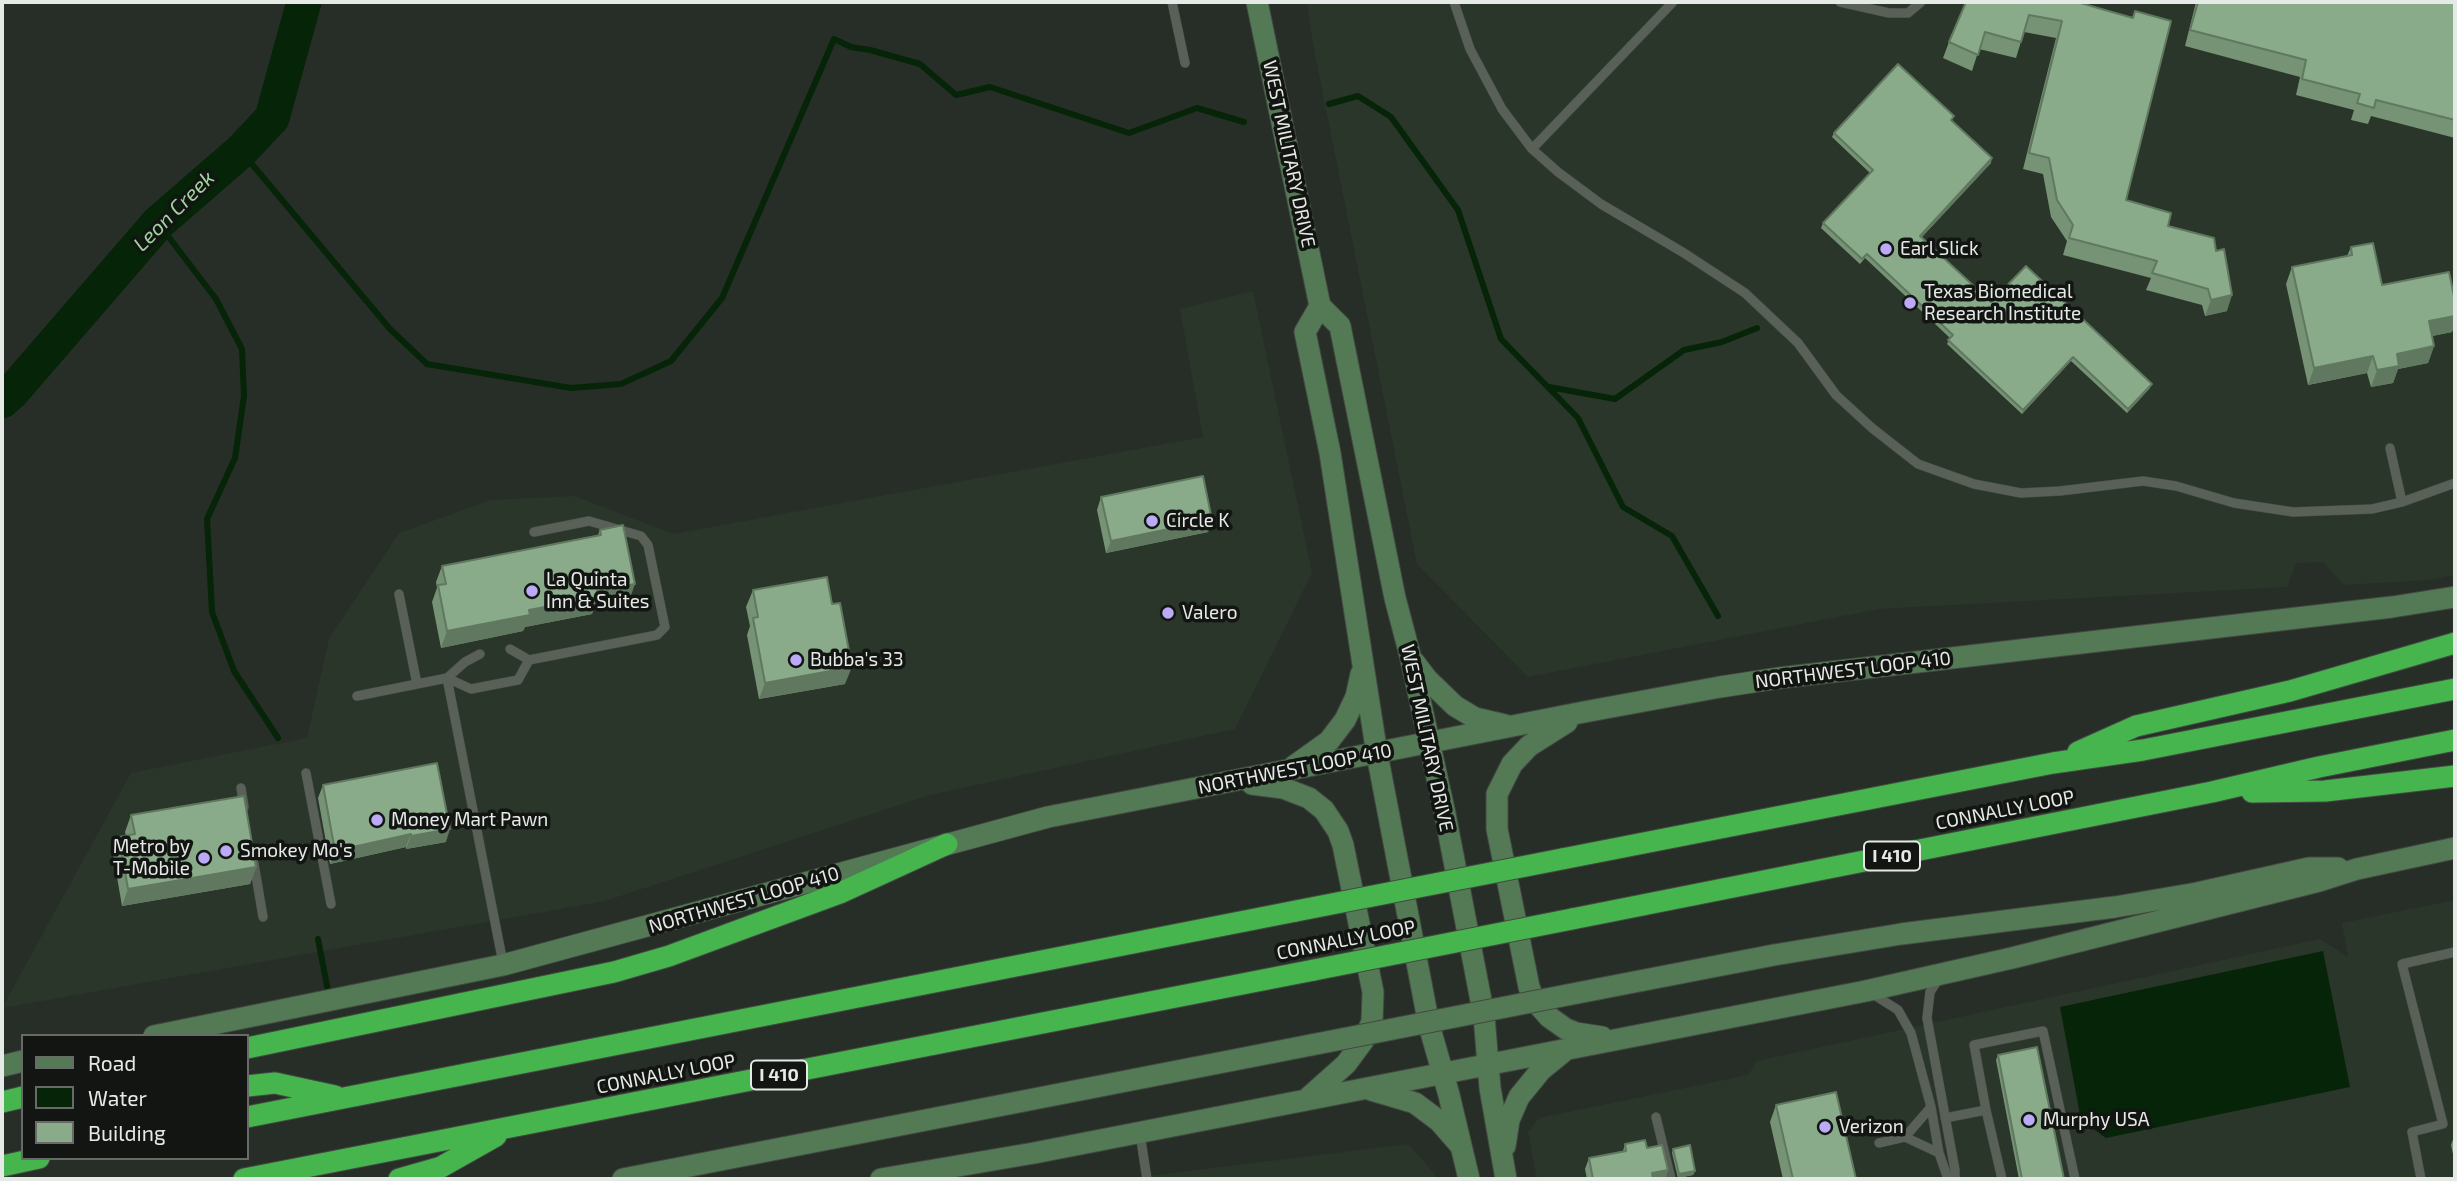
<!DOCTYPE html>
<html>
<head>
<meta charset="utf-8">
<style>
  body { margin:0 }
  #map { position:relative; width:2457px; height:1181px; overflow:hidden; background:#272e27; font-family:"Exo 2",sans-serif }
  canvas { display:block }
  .frame { position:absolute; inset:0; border:4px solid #e6eae6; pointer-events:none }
  .legend { position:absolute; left:21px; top:1034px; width:228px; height:126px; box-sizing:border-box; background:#121512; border:2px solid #676a67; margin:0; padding:9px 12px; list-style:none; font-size:21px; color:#e6eae6 }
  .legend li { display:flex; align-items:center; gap:14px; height:35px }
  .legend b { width:35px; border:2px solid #676a67 }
</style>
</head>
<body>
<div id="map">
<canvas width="2457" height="1181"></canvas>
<div class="frame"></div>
<ul class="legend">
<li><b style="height:9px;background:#547a55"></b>Road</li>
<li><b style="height:19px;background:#062408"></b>Water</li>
<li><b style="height:19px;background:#89ab89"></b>Building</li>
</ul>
</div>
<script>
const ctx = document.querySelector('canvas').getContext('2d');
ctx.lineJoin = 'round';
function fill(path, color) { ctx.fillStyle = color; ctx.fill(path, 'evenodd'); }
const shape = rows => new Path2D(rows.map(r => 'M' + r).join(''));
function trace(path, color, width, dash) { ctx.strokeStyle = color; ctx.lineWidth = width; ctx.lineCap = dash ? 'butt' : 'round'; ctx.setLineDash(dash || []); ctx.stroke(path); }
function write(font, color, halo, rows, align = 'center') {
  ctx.font = font + ' "Exo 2",sans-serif'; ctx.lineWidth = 7; ctx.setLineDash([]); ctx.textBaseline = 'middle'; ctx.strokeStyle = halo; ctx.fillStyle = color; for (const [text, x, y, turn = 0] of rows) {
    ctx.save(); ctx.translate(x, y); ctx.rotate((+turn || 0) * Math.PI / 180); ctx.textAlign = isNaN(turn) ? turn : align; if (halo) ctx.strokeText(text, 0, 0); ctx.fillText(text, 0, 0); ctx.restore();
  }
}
const built = shape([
  [1307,2,2455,2,2455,575,2430,580,2344,585,2323,562,2296,563,2287,587,1879,609,1528,677,1417,564,1313,44],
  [1253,291,1312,573,1235,729,930,795,605,901,2,1008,131,773,307,738,329,639,399,533,491,500,575,496,673,534,1203,437,1180,309],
  [2455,900,2455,1179,1537,1179,1528,1132,1539,1118,1748,1075,1757,1061,2320,939,2348,957,2342,923],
  [1408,1144,1435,1174,1436,1179,1123,1179]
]);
const water = shape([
  [2323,951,2350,1087,2106,1138,2081,1120,2060,1007]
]);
const stream = shape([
  [1329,104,1358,96,1391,117,1458,210,1501,339,1578,418,1623,507,1672,536,1718,616],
  [241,151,390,329,427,364,571,388,621,384,671,361,722,298,834,39,851,47,870,50,920,64,956,95,990,87,1129,133,1197,108,1244,122],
  [158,223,216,299,242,349,244,396,235,458,207,519,212,612,234,671,278,738],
  [1549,387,1615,399,1684,350,1722,342,1757,328],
  [318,939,328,991]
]);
const river = shape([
  [2,401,12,392,158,223,241,151,272,118,304,2]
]);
const lane = shape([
  [1172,2,1185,63],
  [1454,2,1470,49,1502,109,1532,149,1558,172,1601,204,1684,253,1745,293,1798,343,1836,395,1872,428,1918,464,1974,484,2021,493,2060,491,2143,481,2176,486,2234,503,2293,512,2372,509,2402,502,2455,483],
  [1840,2,1889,13,1908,13,1921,2],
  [1532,149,1673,2],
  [2390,448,2402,502],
  [399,594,417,684],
  [510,649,529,660],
  [480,654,465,662,447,678,503,963],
  [357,696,447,678,471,689,518,680,529,660,657,635,665,627,648,545,641,536,589,521,534,532],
  [306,773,331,904],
  [241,788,244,807],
  [253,858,263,917],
  [1940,977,1930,992,1927,1018,1955,1170,1955,1179],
  [1871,993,1898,1010,1911,1033,1931,1107,1939,1153,1948,1179],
  [1986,1110,1974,1045,2043,1031,2075,1179],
  [1656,1117,1671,1179],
  [1945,1118,1986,1110,2002,1179],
  [1140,1134,1147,1179],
  [1905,1137,1939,1153],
  [1879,1143,1905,1137,1931,1107],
  [2421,1179,2412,1132,2443,1124,2402,964,2455,952]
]);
const secondary = shape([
  [1257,2,1320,306,1340,326,1395,598,1410,655,1445,814,1484,1016,1490,1088,1506,1179],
  [1320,306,1305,332,1330,453,1377,754,1429,1025,1449,1095,1469,1179],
  [1414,662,1427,679,1455,706,1475,718,1505,725],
  [1567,722,1529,746,1512,764,1497,794,1497,829,1529,987,1534,1000,1549,1017,1566,1029,1576,1033,1602,1037],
  [1294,766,1329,741,1345,720,1356,697,1361,674],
  [1252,784,1283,788,1309,798,1324,810,1338,831,1343,845,1373,992,1372,1022,1363,1041,1346,1064,1309,1097],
  [1598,989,1774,955,1901,934,2115,907,2197,893,2309,868,2338,868],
  [154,1036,503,965,1048,817,1584,712,1720,687,1779,678,2392,607,2455,597],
  [2,1066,23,1061],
  [1371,1090,1415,1103,1439,1121,1460,1145],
  [1505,1146,1509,1120,1519,1097,1541,1070,1563,1052],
  [623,1179,1311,1045],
  [881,1179,1034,1153,1866,991,2012,958,2319,881,2357,869,2455,848]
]);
const highway = shape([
  [2078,752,2136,726,2290,691,2455,643],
  [2252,792,2325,791,2455,776],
  [1562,859,2053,763,2143,750,2455,689],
  [1572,919,2212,792,2319,767,2455,740],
  [247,1048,614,972,669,956,840,893,947,844],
  [247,1086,275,1083,335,1096],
  [2,1102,23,1097],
  [247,1117,1296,911],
  [2,1166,39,1158],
  [244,1179,1314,970],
  [399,1179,441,1167,496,1136]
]);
const secondaryBridge = shape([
  [1311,1045,1598,989]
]);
const highwayBridge = shape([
  [1296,911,1562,859],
  [1314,970,1572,919]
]);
const wall = shape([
  [1981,2,2077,2,2132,18,2135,11,2126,200,2168,226,2227,311,2205,316,2202,305,2146,290,2151,278,2063,255,2067,241,2051,217,2043,174,2023,169,2056,38,2024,32,2016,58,1979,49,1972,71,1943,58,1949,42],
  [2196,2,2455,2,2455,138,2371,116,2368,124,2351,120,2354,110,2296,95,2300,77,2185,46],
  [1952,121,1991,163,1922,237,1991,302,2150,388,2127,413,2071,361,2022,414,1947,344,1950,338,1865,258,1860,264,1821,228,1823,223,1870,173,1832,137,1834,133],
  [2351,247,2382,285,2455,301,2455,324,2452,332,2432,336,2434,346,2428,363,2398,369,2393,383,2371,387,2367,373,2308,385,2286,284,2292,267,2347,256],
  [1101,497,1212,520,1208,532,1106,553,1097,510],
  [600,530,629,601,594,607,592,614,525,627,523,631,441,648,432,602,437,588,436,582,442,566,598,535],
  [753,590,832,604,845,684,759,699,747,635,750,626,746,607],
  [323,785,446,842,406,849,406,847,330,864,318,798],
  [131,815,256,867,250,884,122,906,113,854,119,837,126,836,125,832],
  [1998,1055,2064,1179,2019,1179,1996,1060],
  [1776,1105,1856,1179,1783,1179,1770,1122],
  [2455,1134,2455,1163,2451,1145],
  [1625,1144,1647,1148,1668,1170,1665,1179,1587,1179,1585,1169,1589,1158,1623,1151],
  [1673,1149,1695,1171,1693,1175,1678,1178,1672,1153]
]);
const shadedWall = shape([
  [1992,158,1991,163,1919,240,1920,236],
  [2232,295,2227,311,2205,316,2211,300],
  [2455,316,2455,324,2452,332,2423,338,2429,321],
  [2434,346,2428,363,2398,369,2393,383,2371,387,2377,370,2397,354],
  [2373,356,2367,373,2308,385,2314,368],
  [2073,357,2071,361,2022,414,2023,410],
  [2152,384,2150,388,2127,413,2128,409],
  [1212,520,1208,532,1106,553,1111,541],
  [635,584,629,601,594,607,592,614,525,627,523,631,441,648,447,631,529,610,597,591],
  [852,667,845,684,759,699,765,683],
  [450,829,446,842,406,849,411,836],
  [411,834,406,847,330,864,335,851],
  [256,867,250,884,122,906,128,889],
  [1668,1170,1665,1179,1650,1179,1652,1173],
  [1695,1171,1693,1175,1678,1178,1679,1174]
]);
const building = shape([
  [1966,2,1982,3,1982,2,2077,2,2133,18,2135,11,2171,21,2126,200,2171,213,2168,226,2214,238,2216,251,2224,249,2232,295,2211,300,2208,289,2152,273,2157,261,2069,238,2073,225,2057,200,2049,158,2029,153,2062,21,2029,15,2021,42,1985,32,1978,55,1949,42,1966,2],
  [2198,2,2455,2,2455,120,2376,100,2374,108,2357,103,2360,94,2302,79,2306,60,2190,30,2198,2],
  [1898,64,1954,116,1951,120,1992,158,1920,236,1991,302,2026,266,2152,384,2128,409,2073,357,2023,410,1948,340,1953,335,1867,254,1862,259,1823,223,1873,170,1834,133,1898,64],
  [2373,243,2382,285,2449,272,2455,301,2455,316,2429,321,2434,346,2397,354,2399,366,2377,370,2373,356,2314,368,2292,267,2352,255,2351,247,2373,243],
  [1203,476,1212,520,1111,541,1101,497,1203,476],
  [623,525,635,584,597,591,598,597,529,610,530,615,447,631,438,585,446,584,442,566,601,535,600,530,623,525],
  [827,577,832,604,840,603,852,667,765,683,753,618,758,617,753,590,827,577],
  [437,763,450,829,411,836,411,834,335,851,323,785,437,763],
  [244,796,256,867,128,889,119,837,135,834,131,815,244,796],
  [2037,1047,2064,1179,2022,1179,1998,1055,2037,1047],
  [1836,1092,1856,1179,1793,1179,1776,1105,1836,1092],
  [1645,1140,1647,1148,1662,1145,1668,1170,1652,1173,1653,1179,1593,1179,1589,1158,1626,1151,1625,1144,1645,1140],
  [1690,1145,1695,1171,1679,1174,1673,1149,1690,1145]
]);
const markers = [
  [1886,249,7,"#bbaaf6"],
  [1910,303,7,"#bbaaf6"],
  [1152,521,7,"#bbaaf6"],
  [532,591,7,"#bbaaf6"],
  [1168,613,7,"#bbaaf6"],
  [796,660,7,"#bbaaf6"],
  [377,820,7,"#bbaaf6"],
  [226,851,7,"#bbaaf6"],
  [204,858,7,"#bbaaf6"],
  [2029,1120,7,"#bbaaf6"],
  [1825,1127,7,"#bbaaf6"]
];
const shields = [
  [1892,856,56],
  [779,1075,56]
];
const shieldNames = [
  ["I 410",1892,856],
  ["I 410",779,1075]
];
const streetNames = [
  ["WEST MILITARY DRIVE",1289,154,78],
  ["NORTHWEST LOOP 410",1853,670,-7],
  ["WEST MILITARY DRIVE",1427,738,78],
  ["NORTHWEST LOOP 410",1295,769,-11],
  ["CONNALLY LOOP",2005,810,-11],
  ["NORTHWEST LOOP 410",744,900,-16],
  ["CONNALLY LOOP",1346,940,-11],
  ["CONNALLY LOOP",666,1074,-11]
];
const poiNames = [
  ["Earl Slick",1900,249],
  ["Texas Biomedical",1924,292],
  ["Research Institute",1924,314],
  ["Circle K",1166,521],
  ["La Quinta",546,580],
  ["Inn & Suites",546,602],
  ["Valero",1182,613],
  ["Bubba's 33",810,660],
  ["Money Mart Pawn",391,820],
  ["Metro by",190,847,"right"],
  ["T-Mobile",190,869,"right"],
  ["Smokey Mo's",240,851],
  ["Murphy USA",2043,1120],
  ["Verizon",1839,1127]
];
const waterNames = [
  ["Leon Creek",174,211,-45]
];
fill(built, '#2a362a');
fill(water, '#062408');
trace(stream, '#062408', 6);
trace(river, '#062408', 35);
trace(lane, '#434943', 10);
trace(secondary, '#434943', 23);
trace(highway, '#434943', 23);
trace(lane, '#596058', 9);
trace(secondary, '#547a55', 21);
trace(highway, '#47b54e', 21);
trace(secondaryBridge, '#434943', 23, []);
trace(highwayBridge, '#434943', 23, []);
trace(secondaryBridge, '#547a55', 21);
trace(highwayBridge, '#47b54e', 21);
fill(wall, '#769376');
fill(shadedWall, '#607860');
fill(building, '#89ab89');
trace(building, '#607860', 2);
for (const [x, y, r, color] of markers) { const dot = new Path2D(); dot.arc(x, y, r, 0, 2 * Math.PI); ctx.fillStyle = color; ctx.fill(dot); trace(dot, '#121512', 2.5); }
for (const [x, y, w] of shields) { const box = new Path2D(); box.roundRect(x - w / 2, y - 14.5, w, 29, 5); ctx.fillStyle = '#121512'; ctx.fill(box); trace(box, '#e6eae6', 2); }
write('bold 18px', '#e6eae6', null, shieldNames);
write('19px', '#e6eae6', '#121512', streetNames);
write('19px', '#e6eae6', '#121512', poiNames, 'left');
write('italic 21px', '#9fd49f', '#121512', waterNames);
</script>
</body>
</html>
